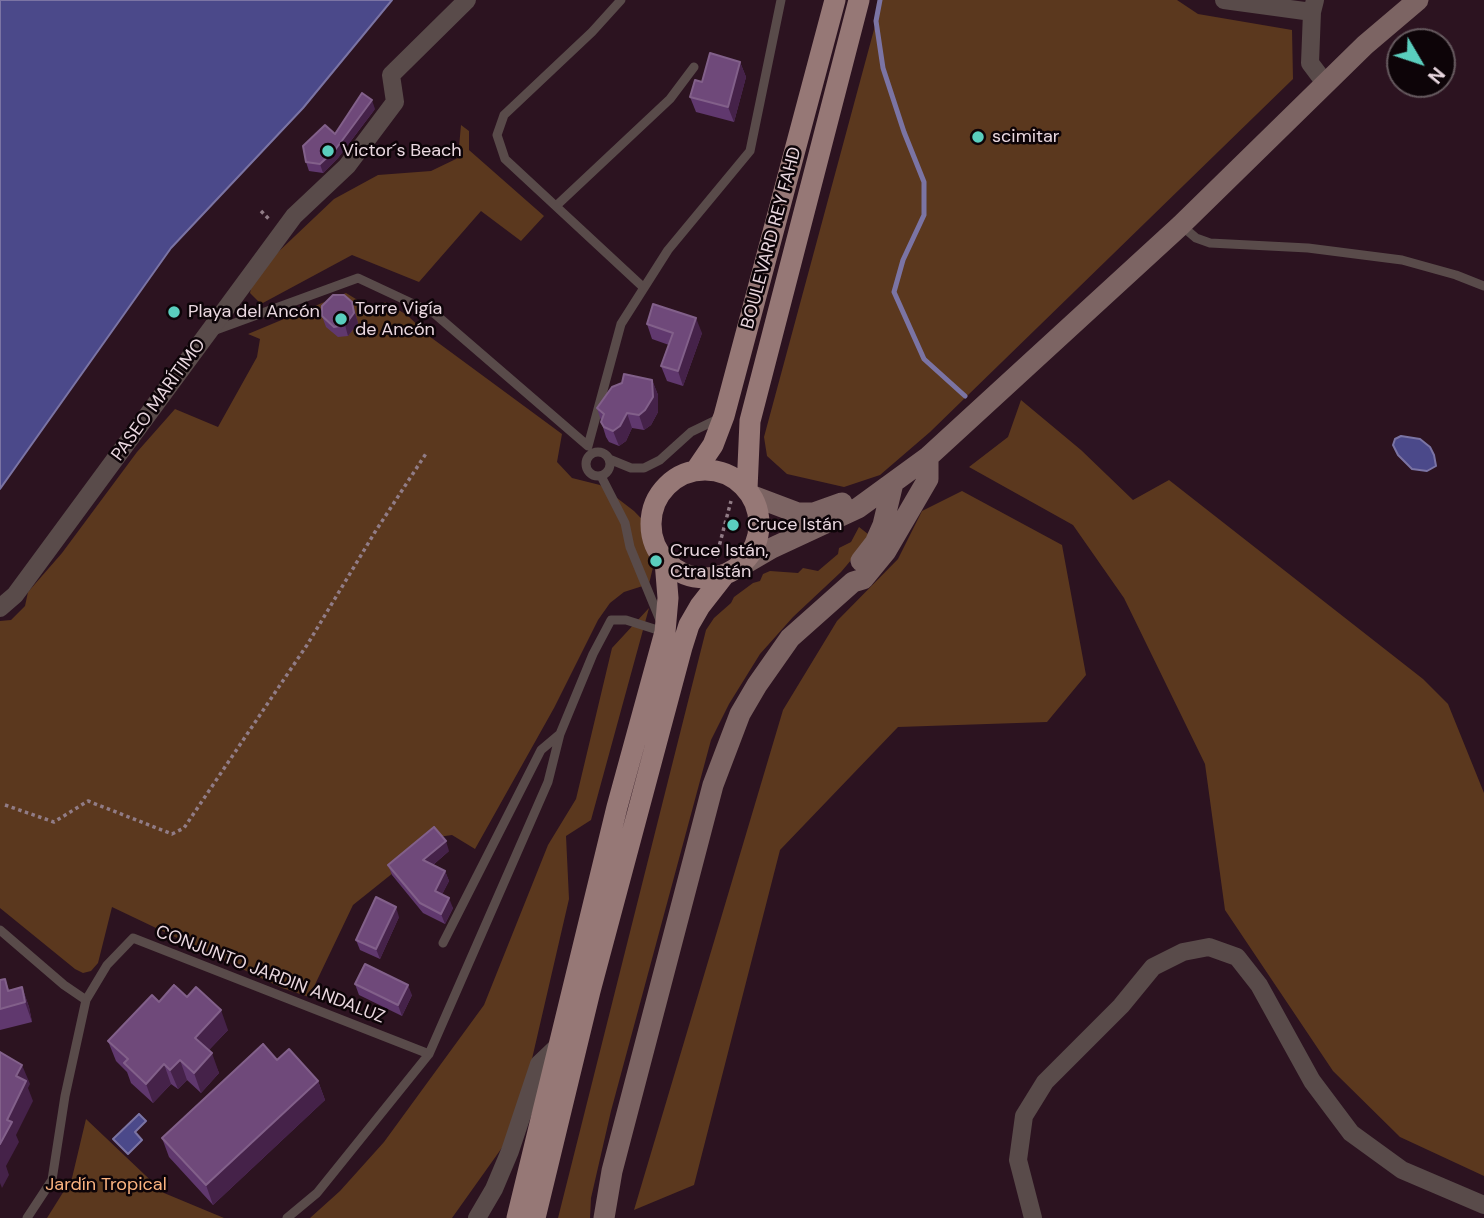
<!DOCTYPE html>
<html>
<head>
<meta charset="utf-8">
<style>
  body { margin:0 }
  #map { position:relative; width:1484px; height:1218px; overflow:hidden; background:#2c1320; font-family:"DM Sans",sans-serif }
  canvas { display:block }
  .north { position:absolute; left:1386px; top:28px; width:70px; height:70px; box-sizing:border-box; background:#0d0408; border:2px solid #65595e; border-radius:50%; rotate:129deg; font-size:19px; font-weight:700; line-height:28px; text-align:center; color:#ead8e0 }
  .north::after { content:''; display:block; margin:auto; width:24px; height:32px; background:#5acebe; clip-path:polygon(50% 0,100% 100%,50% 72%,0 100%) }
</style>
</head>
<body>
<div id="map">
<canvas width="1484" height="1218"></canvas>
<div class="north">N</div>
</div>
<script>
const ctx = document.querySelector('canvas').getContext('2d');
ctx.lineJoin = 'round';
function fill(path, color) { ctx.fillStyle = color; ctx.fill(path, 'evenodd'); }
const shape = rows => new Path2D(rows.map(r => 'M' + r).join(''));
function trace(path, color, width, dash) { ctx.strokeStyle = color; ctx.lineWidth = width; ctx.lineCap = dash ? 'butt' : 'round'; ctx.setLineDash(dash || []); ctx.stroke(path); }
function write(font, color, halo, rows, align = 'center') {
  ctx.font = font + ' "DM Sans",sans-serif'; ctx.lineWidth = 5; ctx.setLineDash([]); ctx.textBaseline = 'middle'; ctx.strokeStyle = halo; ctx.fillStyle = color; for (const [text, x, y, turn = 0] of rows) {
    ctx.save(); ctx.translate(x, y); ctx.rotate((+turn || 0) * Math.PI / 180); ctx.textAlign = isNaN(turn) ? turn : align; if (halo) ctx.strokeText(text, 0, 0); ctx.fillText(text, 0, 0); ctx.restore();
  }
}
const green = shape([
  [882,0,1177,0,1198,14,1292,30,1293,79,930,432,880,475,844,487,787,474,767,456,764,437],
  [461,125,469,131,469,150,544,216,521,241,481,211,419,282,352,255,261,304,250,293,252,285,276,254,334,199,378,175,431,171,458,158],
  [346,293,374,310,385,302,407,315,429,336,562,434,557,462,572,478,600,485,634,511,660,538,649,584,624,592,610,603,598,620,554,708,475,849,452,835,438,837,353,905,309,997,282,988,112,907,98,963,91,971,83,973,75,969,0,908,0,621,11,620,25,606,28,592,62,553,137,452,175,409,218,427,257,357,260,339,248,334],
  [1021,400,1081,450,1133,500,1169,480,1423,679,1448,704,1484,793,1484,1176,1400,1137,1333,1071,1225,910,1205,764,1124,598,1073,525,969,467,1008,437],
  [962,491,1062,545,1086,675,1047,722,898,727,780,850,694,1185,634,1210,783,710,837,621,898,559,922,511],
  [859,527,868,534,863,546,841,572,793,617,760,654,729,704,711,740,611,1111,591,1198,590,1218,558,1218,706,630,714,618,731,603,734,597,753,583,760,581,763,574,770,571,798,573,803,568,818,571,838,554,839,548,851,542],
  [649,608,591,820,566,836,569,899,516,1128,452,1218,310,1218,340,1191,384,1142,484,1005,548,845,576,799,612,648],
  [86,1119,164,1193,224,1218,47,1218,72,1178]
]);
const water = shape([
  [0,0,392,0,303,108,171,248,0,489,0,0],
  [1401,436,1420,439,1430,447,1434,455,1436,466,1427,471,1412,469,1398,455,1393,445,1395,439,1401,436],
  [139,1114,146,1121,135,1132,142,1140,128,1154,113,1139,139,1114]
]);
const stream = shape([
  [880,0,876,21,883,68,904,132,924,182,924,215,903,260,894,292,924,359,965,396]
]);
const path = shape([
  [261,211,269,219],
  [716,558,731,501],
  [5,805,54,822,88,801,172,834,184,828,307,645,375,532,427,452]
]);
const lane = shape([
  [621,0,592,32,504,115,497,135,505,159,644,288],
  [556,206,670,99,694,67],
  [1182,226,1196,238,1210,243,1308,248,1402,260,1456,275,1484,286],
  [213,331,358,278,435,314,588,446,621,324,668,250,750,151,781,0],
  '586 464a12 12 0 1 1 24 0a12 12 0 1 1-24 0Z',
  [609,459,631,468,644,468,660,460,691,432,720,418],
  [601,476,625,523,630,547,660,620],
  [0,930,64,985,86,1000],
  [443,943,541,750,560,734],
  [27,1218,52,1180,65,1096,86,1000,107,965,133,938,429,1054],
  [287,1218,317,1193,429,1054,548,782,560,734,593,654,611,620,626,620,664,632]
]);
const street = shape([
  [1224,0,1312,12],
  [1315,0,1312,12,1310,63,1325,83],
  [0,608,15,595,294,216,347,166,395,102,391,75,467,0],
  [477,1218,494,1189,510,1151,539,1064,559,1045],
  [1033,1218,1018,1160,1024,1116,1045,1082,1121,1006,1153,967,1183,952,1209,947,1237,957,1259,985,1312,1081,1351,1133,1402,1170,1484,1205]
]);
const secondary = shape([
  [753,496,798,513,814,513,842,503],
  [861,561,875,543,883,525,893,483],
  [736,569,772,548,858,508,928,457,1181,225,1365,45,1418,0],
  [604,1218,612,1171,713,785,740,714,757,685,790,638,853,582,863,579,886,551,928,479,928,457]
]);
const primary = shape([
  '651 524a54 54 0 1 1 108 0a54 54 0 1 1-108 0Z',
  [696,470,713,445,724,416,835,0],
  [747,489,750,421,859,0],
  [517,1218,617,807,665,632,668,598,665,561],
  [535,1218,590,991,682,647,689,625,700,606,725,574]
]);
const wall = shape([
  [740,62,746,77,734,122,696,112,690,97,702,82],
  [375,109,338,158,323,173,309,171,306,162,335,134],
  [352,302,358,323,348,336,338,337,326,327,322,316],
  [647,324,702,333,683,386,667,381,661,366,669,345,652,339],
  [652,380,658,395,658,412,651,425,644,430,632,428,626,441,619,446,609,442,606,437,597,408],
  [449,851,433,865,445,871,449,881,442,894,453,908,445,924,423,913,392,875,388,865],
  [399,917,380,959,360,950,356,940],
  [5,979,9,990,22,987,29,1007,32,1022,0,1030,0,980],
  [355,984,412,995,402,1016,359,995],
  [159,1002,228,1030,209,1050,219,1073,201,1093,187,1080,178,1089,171,1084,153,1103,131,1083,127,1072,116,1061,108,1041],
  [277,1060,318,1081,325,1100,213,1205,169,1157,162,1138]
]);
const shadedWall = shape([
  [740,62,746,77,734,122,728,107],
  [372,100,375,109,338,158,323,173,320,164],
  [352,302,358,323,348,336,345,325],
  [696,318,702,333,683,386,678,371],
  [652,380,658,395,658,412,651,425,644,430,639,415],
  [627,413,632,428,626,441,619,446,613,431],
  [446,841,449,851,427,870,423,860],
  [445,871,449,881,439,901,435,891],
  [449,898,453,908,445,924,441,914],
  [396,907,399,917,380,959,376,949],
  [408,985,412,995,402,1016,398,1005],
  [22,987,29,1007,32,1022,25,1002],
  [221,1010,228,1030,202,1057,195,1038],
  [212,1053,219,1073,201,1093,194,1073],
  [180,1060,187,1080,178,1089,170,1070],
  [164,1064,171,1084,153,1103,146,1084],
  [22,1065,30,1084,28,1088,33,1101,16,1135,19,1142,6,1166,9,1175,2,1188,0,1183,0,1144,7,1120,16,1076],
  [318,1081,325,1100,213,1205,206,1185]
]);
const building = shape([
  [710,53,740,62,728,107,690,97,695,80,702,82,710,53],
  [362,93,372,100,335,150,320,164,306,162,303,146,325,125,335,134,362,93],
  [333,295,344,295,352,302,354,313,345,325,334,327,322,316,322,306,333,295],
  [653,304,696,318,678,371,661,366,673,333,647,324,653,304],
  [624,374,652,380,653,397,645,410,639,415,627,413,620,426,613,431,604,427,601,422,604,414,597,408,612,387,622,383,624,374],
  [434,827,446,841,423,860,445,871,435,891,449,898,441,914,420,903,388,865,434,827],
  [376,897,396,907,376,949,356,940,376,897],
  [365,964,408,985,398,1005,355,984,365,964],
  [5,979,8,991,22,987,25,1002,0,1009,0,980,5,979],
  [174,985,187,997,196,987,221,1010,195,1038,212,1053,194,1073,180,1060,170,1070,164,1064,146,1084,124,1063,128,1059,108,1041,152,995,159,1002,174,985],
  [263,1044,277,1060,289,1049,318,1081,206,1185,162,1138,263,1044],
  [0,1052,22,1065,16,1076,26,1081,7,1120,12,1122,0,1144,0,1052]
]);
const markers = [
  [978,137,7,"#5acebe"],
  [328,151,7,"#5acebe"],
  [174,312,7,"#5acebe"],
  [341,319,7,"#5acebe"],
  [733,525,7,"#5acebe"],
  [656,561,7,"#5acebe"]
];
const poiNames = [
  ["scimitar",992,137],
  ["Victor´s Beach",342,151],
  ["Torre Vigía",355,309],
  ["de Ancón",355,330],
  ["Playa del Ancón",188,312],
  ["Cruce Istán",747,525],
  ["Cruce Istán,",670,551],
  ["Ctra Istán",670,572]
];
const streetNames = [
  ["BOULEVARD REY FAHD",772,238,-75],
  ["PASEO MARÍTIMO",159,400,-54],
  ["CONJUNTO JARDIN ANDALUZ",270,975,21]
];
const parkNames = [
  ["Jardín Tropical",106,1185]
];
fill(green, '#5b381e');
fill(water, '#4b498a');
trace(water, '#7b74a4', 2);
trace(stream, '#7b74a4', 5);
trace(path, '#917c86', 3.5, [3.5, 3.5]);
trace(lane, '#594b4a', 9);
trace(street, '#594b4a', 18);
trace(secondary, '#7c6463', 21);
trace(primary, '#967876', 21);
fill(wall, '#60386e');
fill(shadedWall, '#452249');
fill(building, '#6f497a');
trace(building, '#82608a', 2);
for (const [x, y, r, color] of markers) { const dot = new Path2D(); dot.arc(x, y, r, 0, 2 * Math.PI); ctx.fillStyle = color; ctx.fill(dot); trace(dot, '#0d0408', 2.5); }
write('18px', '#ead8e0', '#0d0408', poiNames, 'left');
write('18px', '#ead8e0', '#0d0408', streetNames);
write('18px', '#fcb481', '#0d0408', parkNames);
</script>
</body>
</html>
